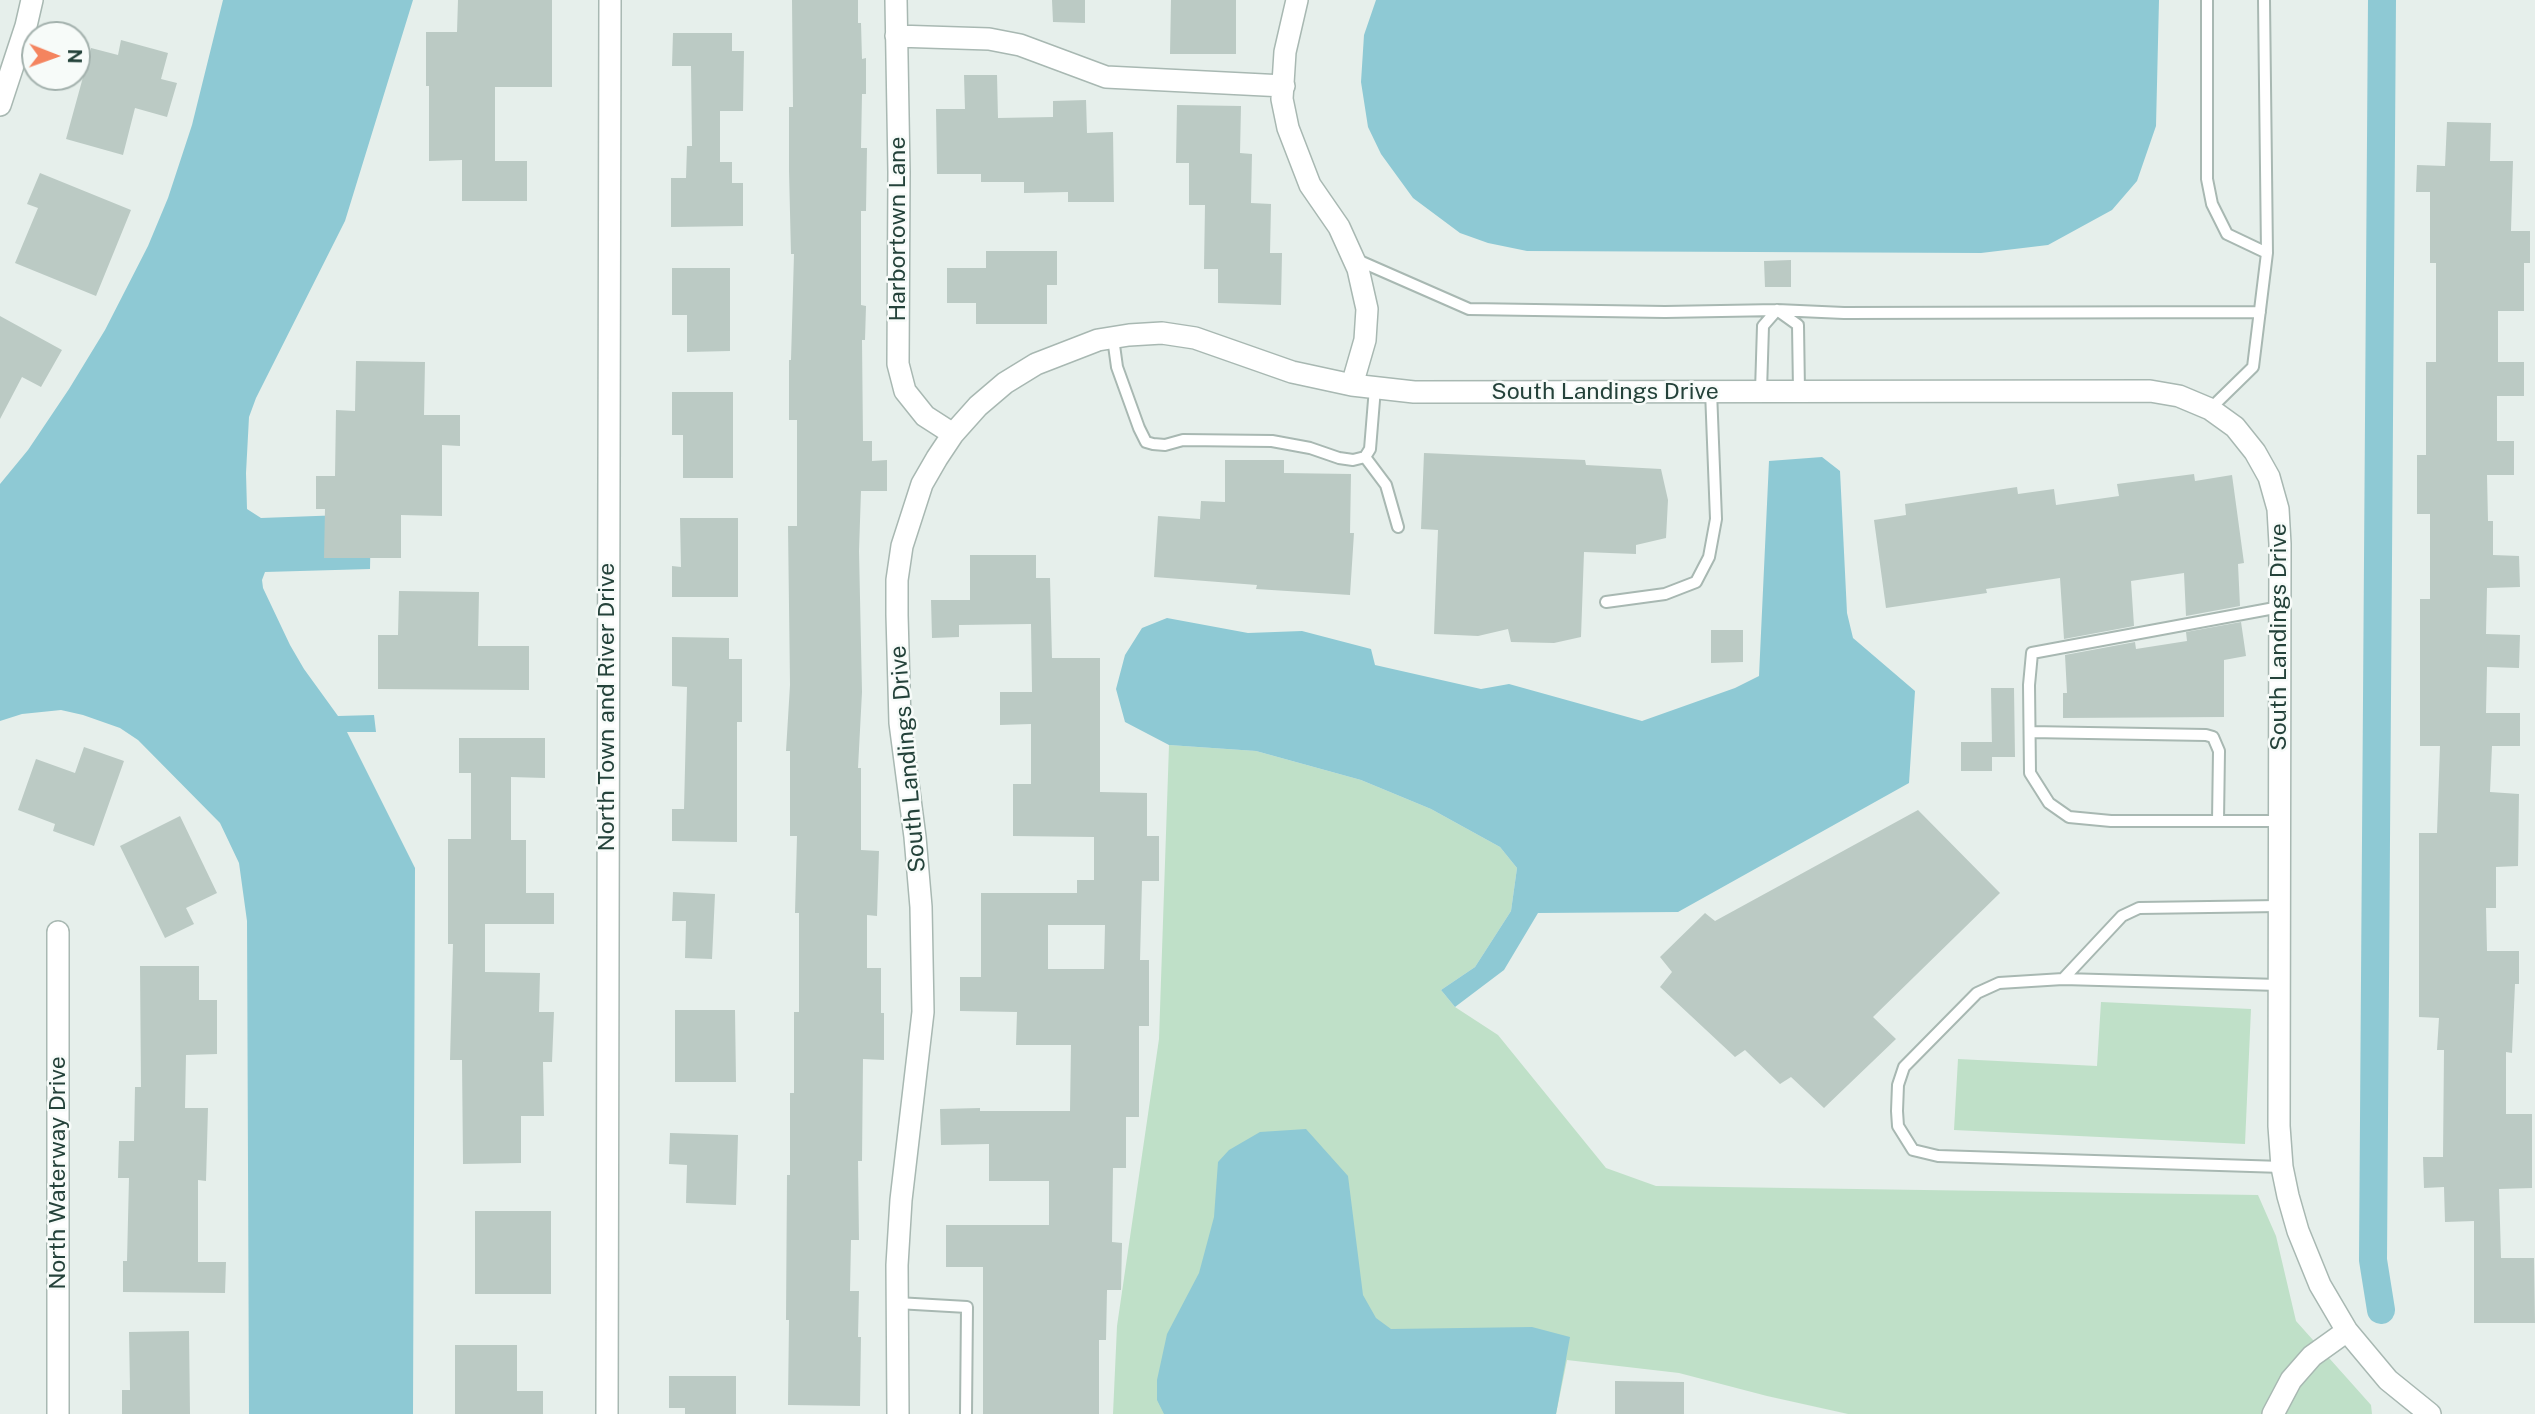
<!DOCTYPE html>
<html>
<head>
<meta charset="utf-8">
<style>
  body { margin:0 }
  #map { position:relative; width:2535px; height:1414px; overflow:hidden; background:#e6efeb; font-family:"Public Sans",sans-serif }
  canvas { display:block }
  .north { position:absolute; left:21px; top:21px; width:70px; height:70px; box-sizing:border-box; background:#f7fbf9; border:2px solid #a3b1ad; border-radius:50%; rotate:91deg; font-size:19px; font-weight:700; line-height:28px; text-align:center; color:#24423a }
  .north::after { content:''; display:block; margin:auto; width:24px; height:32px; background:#f4845f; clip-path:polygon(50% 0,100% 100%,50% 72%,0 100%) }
</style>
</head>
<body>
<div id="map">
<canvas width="2535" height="1414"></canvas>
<div class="north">N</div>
</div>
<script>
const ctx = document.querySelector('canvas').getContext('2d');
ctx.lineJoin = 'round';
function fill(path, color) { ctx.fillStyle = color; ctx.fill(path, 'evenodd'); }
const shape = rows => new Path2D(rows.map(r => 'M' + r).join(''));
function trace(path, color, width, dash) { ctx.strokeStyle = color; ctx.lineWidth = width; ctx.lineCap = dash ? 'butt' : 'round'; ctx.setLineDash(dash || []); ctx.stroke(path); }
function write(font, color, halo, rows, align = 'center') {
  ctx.font = font + ' "Public Sans",sans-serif'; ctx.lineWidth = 5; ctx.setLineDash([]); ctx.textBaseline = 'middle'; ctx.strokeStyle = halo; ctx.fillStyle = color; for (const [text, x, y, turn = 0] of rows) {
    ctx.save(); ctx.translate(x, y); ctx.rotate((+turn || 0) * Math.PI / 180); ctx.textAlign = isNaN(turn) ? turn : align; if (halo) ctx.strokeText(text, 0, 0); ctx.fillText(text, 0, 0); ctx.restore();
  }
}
const green = shape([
  [1169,745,1256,751,1361,780,1431,809,1500,847,1517,868,1511,911,1475,967,1441,990,1455,1007,1498,1035,1606,1168,1656,1186,2258,1195,2276,1236,2296,1321,2371,1405,2372,1414,1848,1414,1767,1396,1679,1373,1567,1360,1556,1414,1113,1414,1117,1326,1159,1039],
  [2101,1002,2251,1009,2245,1144,1954,1130,1958,1059,2097,1066]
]);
const water = shape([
  [223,0,413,0,345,221,256,398,249,417,246,473,247,509,261,518,371,514,370,569,265,572,262,580,263,588,290,645,304,669,338,716,374,715,376,732,347,732,415,868,413,1414,249,1414,247,921,239,863,220,823,138,740,120,728,83,715,61,710,22,714,0,721,0,484,28,450,69,389,105,330,148,246,168,198,192,125],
  [1376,0,2159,0,2156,126,2137,181,2112,210,2048,245,1981,253,1527,251,1488,243,1460,233,1413,198,1381,154,1368,127,1361,82,1364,35],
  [1822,457,1840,471,1847,613,1853,638,1915,691,1909,783,1678,912,1538,913,1504,970,1455,1007,1441,990,1475,967,1511,911,1517,868,1500,847,1431,809,1361,780,1256,751,1169,745,1125,722,1116,689,1125,655,1142,628,1167,618,1248,633,1302,631,1371,649,1375,665,1481,689,1509,684,1642,721,1735,688,1759,676,1769,461],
  [1306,1129,1348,1176,1363,1295,1376,1318,1391,1329,1532,1327,1570,1337,1556,1414,1164,1414,1157,1400,1157,1380,1167,1334,1199,1273,1214,1217,1218,1162,1229,1150,1260,1132]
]);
const canal = shape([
  [2381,1310,2373,1260,2382,0]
]);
const building = shape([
  [458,0,552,0,552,87,495,87,495,161,527,161,527,201,462,201,462,160,429,161,429,86,426,86,426,32,457,32],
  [792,0,858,0,858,23,861,23,862,59,866,58,866,94,862,94,861,148,867,148,866,211,861,211,861,305,866,306,865,340,862,340,863,441,872,441,872,461,887,460,887,491,861,491,859,551,862,692,858,768,861,768,861,850,879,851,877,916,867,915,867,968,881,968,881,1013,884,1013,884,1060,863,1059,862,1161,858,1161,859,1240,851,1240,850,1291,859,1291,858,1337,861,1337,860,1406,788,1405,789,1320,786,1320,787,1175,790,1175,790,1093,794,1093,794,1012,799,1012,799,913,795,913,797,836,790,836,790,751,786,751,790,685,788,526,797,526,797,420,789,420,789,360,791,360,794,254,791,254,789,171,789,107,793,107],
  [1052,0,1085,0,1085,23,1053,22],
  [1171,0,1236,0,1236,54,1170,54],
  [673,33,732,33,732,51,744,51,743,111,720,111,720,162,732,162,732,183,743,183,743,226,671,227,671,178,686,178,687,146,692,146,691,66,672,66],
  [121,40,168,53,161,79,177,83,167,117,135,108,123,155,66,139,91,48,118,55],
  [964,75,997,75,998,118,1053,117,1053,101,1086,100,1087,133,1113,132,1114,202,1068,202,1068,192,1024,193,1024,182,981,182,981,174,937,174,936,109,965,109],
  [1177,105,1241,106,1240,153,1252,154,1251,203,1271,204,1270,253,1282,253,1281,305,1218,303,1218,269,1204,269,1205,205,1189,205,1189,163,1176,163],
  [2447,122,2491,123,2490,161,2513,161,2511,231,2530,231,2530,263,2524,263,2524,311,2498,311,2498,362,2524,362,2524,396,2497,396,2497,441,2514,441,2514,475,2487,475,2488,521,2493,521,2493,555,2519,556,2520,587,2487,588,2486,634,2520,635,2519,668,2487,667,2486,713,2520,713,2520,746,2492,746,2490,792,2519,794,2518,866,2496,867,2496,908,2486,908,2487,951,2519,951,2519,984,2515,984,2512,1053,2506,1052,2506,1114,2532,1114,2532,1188,2499,1189,2501,1258,2534,1258,2535,1323,2474,1323,2474,1221,2445,1222,2444,1187,2424,1188,2423,1157,2443,1157,2444,1050,2437,1050,2439,1018,2419,1017,2419,833,2437,833,2440,746,2420,746,2420,599,2430,599,2430,514,2417,514,2417,455,2426,455,2426,362,2436,362,2436,263,2430,263,2430,192,2416,192,2417,165,2445,166],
  [40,173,131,210,96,296,15,263,38,208,27,204],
  [986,251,1057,251,1057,285,1047,285,1047,324,976,324,976,303,947,303,947,268,986,268],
  [1791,260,1791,287,1765,287,1764,261],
  [672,268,730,268,730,351,687,352,687,315,672,315],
  [0,316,62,350,41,387,22,377,0,419],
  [356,361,425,362,424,415,460,415,460,446,442,445,442,516,401,515,401,558,324,558,325,509,316,509,316,476,335,476,336,410,355,411],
  [672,392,733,392,733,478,683,478,683,435,672,435],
  [1424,453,1585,460,1586,465,1661,469,1668,500,1666,538,1636,545,1636,554,1584,552,1581,637,1554,643,1511,642,1508,629,1478,636,1434,634,1438,530,1421,529],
  [1225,460,1284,460,1284,473,1351,474,1350,533,1354,533,1350,595,1256,589,1257,585,1154,577,1158,516,1200,519,1201,501,1225,502],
  [2194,474,2195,481,2232,475,2244,563,2238,564,2240,606,2186,616,2184,573,2131,581,2134,626,2064,639,2060,578,1986,589,1987,593,1886,608,1874,520,1906,515,1905,504,2017,487,2018,494,2054,489,2056,505,2119,496,2117,484],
  [680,518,738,518,738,597,672,597,672,566,681,567],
  [970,555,1036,555,1036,578,1050,578,1052,658,1100,658,1100,792,1147,793,1147,836,1159,836,1159,881,1142,881,1140,960,1149,960,1149,1026,1139,1026,1139,1117,1126,1117,1126,1168,1113,1168,1112,1242,1122,1243,1121,1290,1107,1290,1106,1340,1099,1340,1099,1414,983,1414,983,1267,946,1267,946,1225,1049,1225,1049,1181,989,1181,989,1144,941,1145,940,1109,980,1108,980,1111,1070,1111,1071,1045,1016,1045,1017,1012,960,1011,960,977,981,977,981,893,1077,893,1077,880,1094,880,1094,837,1013,836,1013,784,1031,784,1031,724,1000,725,1000,692,1032,692,1031,624,959,625,959,637,932,638,931,600,970,600],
  [1048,925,1105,925,1104,969,1048,969],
  [399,591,479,592,478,646,529,646,529,690,378,689,378,635,398,635],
  [2241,622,2246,656,2224,660,2224,717,2063,718,2063,693,2067,693,2065,655,2135,642,2136,649,2187,641,2186,632],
  [1711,630,1743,630,1743,662,1711,663],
  [672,637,729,638,729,659,742,659,742,722,737,722,737,842,672,841,672,809,684,809,687,687,672,686],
  [1991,688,2014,688,2015,757,1992,757,1992,771,1961,771,1961,742,1992,742,1992,746],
  [459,738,545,738,545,778,511,777,511,840,526,840,526,893,554,893,554,924,485,924,485,972,540,973,539,1012,554,1012,552,1062,543,1062,544,1116,521,1116,521,1163,463,1164,462,1060,450,1060,453,944,448,944,448,839,471,839,471,773,459,773],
  [84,747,124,761,94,846,53,831,55,824,18,810,36,759,75,773],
  [1918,810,2000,893,1873,1017,1896,1039,1824,1108,1791,1077,1780,1084,1745,1050,1735,1057,1660,987,1672,972,1660,957,1705,913,1715,921],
  [180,816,217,893,186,908,194,924,165,938,120,846],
  [673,892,715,894,712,959,685,958,686,921,672,921],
  [140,966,199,966,199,1000,217,1000,217,1054,186,1055,185,1108,208,1108,206,1181,198,1180,198,1262,226,1262,225,1293,123,1292,123,1261,127,1261,129,1178,118,1178,119,1141,134,1141,135,1087,141,1087],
  [675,1010,735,1010,736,1082,675,1082],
  [670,1133,738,1135,736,1205,686,1203,687,1165,669,1164],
  [475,1211,551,1211,551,1294,475,1294],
  [189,1331,190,1414,122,1414,122,1390,130,1390,129,1332],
  [455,1345,517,1345,517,1391,543,1391,543,1414,455,1414],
  [669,1376,736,1376,736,1414,685,1414,685,1408,669,1408],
  [1615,1381,1684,1382,1684,1414,1615,1414]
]);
const lane = shape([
  [2207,0,2207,179,2212,204,2227,234,2267,253],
  [1355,259,1469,309,1665,312,1777,310,1844,313,2260,312],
  [1113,338,1117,367,1139,428,1146,442,1153,444,1165,445,1183,440,1272,441,1310,448,1339,458,1353,460,1365,457,1370,449,1375,388],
  [1761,391,1763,326,1777,310,1798,325,1799,391],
  [2210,409,2253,367,2267,253,2264,0],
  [1365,457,1386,485,1398,527],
  [1606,602,1665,594,1696,582,1709,557,1716,519,1711,391],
  [2030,732,2206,735,2213,737,2219,751,2218,821],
  [2280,821,2111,821,2069,817,2049,803,2030,773,2029,685,2032,653,2280,607],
  [2279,906,2139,908,2122,916,2063,979,1999,983,1977,993,1904,1067,1898,1085,1897,1111,1898,1126,1913,1150,1938,1156,2282,1167],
  [2063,979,2279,985],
  [897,1303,967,1307,966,1414]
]);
const street = shape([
  [896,0,899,172,898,364,905,391,925,416,953,434],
  [1297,0,1285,52,1282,99,1288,128,1310,185,1339,227,1358,269,1367,309,1365,340,1352,385],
  [896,36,989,39,1020,45,1106,77,1284,86],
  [0,105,26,26,32,0],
  [58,932,58,1414],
  [607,1414,610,0],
  [898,1414,897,1265,901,1200,923,1012,921,907,915,837,900,723,897,615,897,580,902,546,922,484,937,458,953,434,978,406,1005,383,1036,364,1098,340,1129,335,1162,333,1195,338,1292,372,1352,385,1414,392,2150,391,2179,396,2210,409,2235,427,2255,452,2269,477,2278,509,2280,544,2279,1126,2282,1167,2288,1196,2298,1231,2320,1285,2347,1331,2388,1380,2430,1414],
  [2273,1414,2291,1380,2312,1356,2347,1331]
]);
const streetNames = [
  ["Harbortown Lane",898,229,-90],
  ["South Landings Drive",1605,392],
  ["South Landings Drive",2279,637,-90],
  ["North Town and River Drive",607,707,-90],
  ["South Landings Drive",908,759,-95],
  ["North Waterway Drive",58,1173,-90]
];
fill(green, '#bfe0c8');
fill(water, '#8ec9d4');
trace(canal, '#8ec9d4', 28);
fill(building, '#bbcac4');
trace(lane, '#a8b8b2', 14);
trace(street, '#a8b8b2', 24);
trace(lane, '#fff', 10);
trace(street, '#fff', 21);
write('23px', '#24423a', '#f7fbf9', streetNames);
</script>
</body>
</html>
